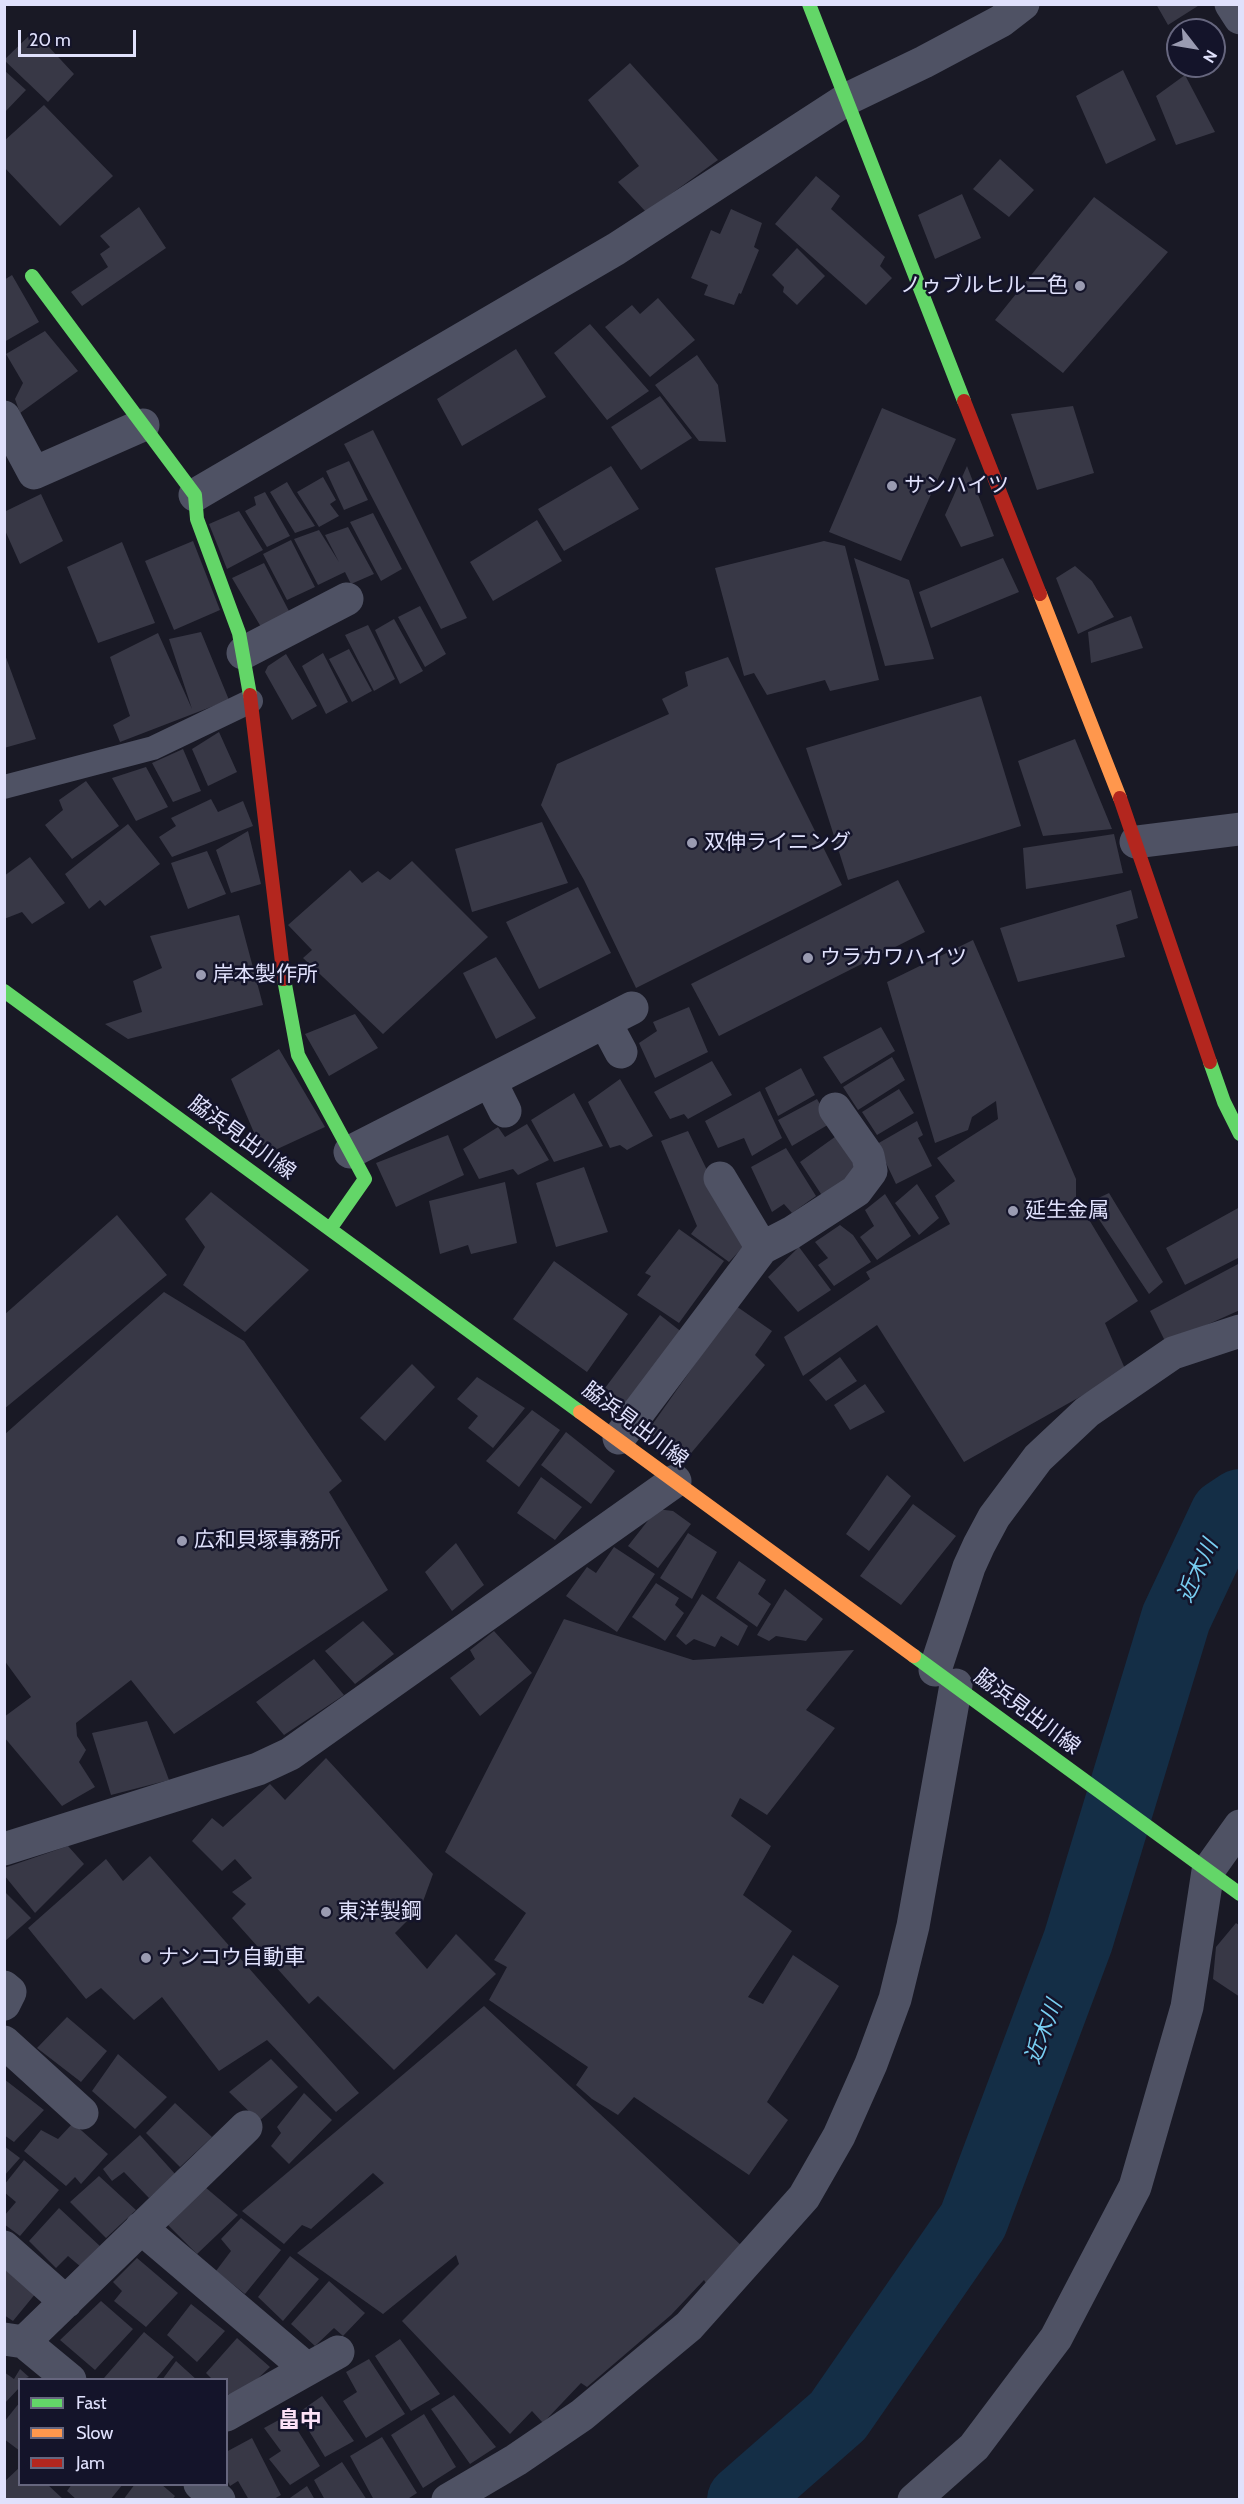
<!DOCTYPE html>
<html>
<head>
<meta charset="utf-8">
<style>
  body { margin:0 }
  #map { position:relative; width:1244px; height:2504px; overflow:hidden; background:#191925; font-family:Cabin,sans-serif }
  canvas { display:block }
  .frame { position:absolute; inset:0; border:6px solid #e0e1fc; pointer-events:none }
  .legend { position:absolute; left:18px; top:2378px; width:210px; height:108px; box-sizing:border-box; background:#14142a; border:2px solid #66667e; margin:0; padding:8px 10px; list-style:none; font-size:18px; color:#e0e1fc }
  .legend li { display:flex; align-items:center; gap:12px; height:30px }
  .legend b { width:30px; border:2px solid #66667e }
  .north { position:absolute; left:1166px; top:18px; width:60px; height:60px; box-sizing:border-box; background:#14142a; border:2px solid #66667e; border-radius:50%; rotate:121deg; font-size:16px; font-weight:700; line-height:24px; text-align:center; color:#e0e1fc }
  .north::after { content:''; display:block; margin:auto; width:21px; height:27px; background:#9a9bb1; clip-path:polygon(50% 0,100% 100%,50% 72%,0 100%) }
  .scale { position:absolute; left:18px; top:30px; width:118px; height:27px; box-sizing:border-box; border:3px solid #e0e1fc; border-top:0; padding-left:8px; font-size:18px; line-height:21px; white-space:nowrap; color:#e0e1fc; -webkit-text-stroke:4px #14142a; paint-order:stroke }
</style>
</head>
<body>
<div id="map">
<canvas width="1244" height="2504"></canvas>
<div class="frame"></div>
<ul class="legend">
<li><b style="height:8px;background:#63d668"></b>Fast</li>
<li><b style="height:8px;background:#ff974d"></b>Slow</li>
<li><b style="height:8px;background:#b3261e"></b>Jam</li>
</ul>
<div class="north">N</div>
<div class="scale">20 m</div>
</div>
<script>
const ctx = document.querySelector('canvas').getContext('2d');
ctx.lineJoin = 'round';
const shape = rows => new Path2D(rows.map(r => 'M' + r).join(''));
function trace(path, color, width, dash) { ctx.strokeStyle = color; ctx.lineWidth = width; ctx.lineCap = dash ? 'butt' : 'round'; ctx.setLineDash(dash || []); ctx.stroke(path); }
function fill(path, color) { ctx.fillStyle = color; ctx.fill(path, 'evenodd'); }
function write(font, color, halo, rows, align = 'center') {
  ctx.font = font + ' Cabin,"Noto Sans JP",sans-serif'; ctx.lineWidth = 5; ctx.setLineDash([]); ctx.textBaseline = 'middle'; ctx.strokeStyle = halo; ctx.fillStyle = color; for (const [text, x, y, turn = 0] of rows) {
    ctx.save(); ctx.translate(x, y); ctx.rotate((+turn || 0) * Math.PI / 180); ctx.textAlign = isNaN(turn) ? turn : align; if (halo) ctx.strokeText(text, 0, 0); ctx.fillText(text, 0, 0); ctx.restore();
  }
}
const river = shape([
  [742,2500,838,2416,973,2221,1078,1941,1176,1618,1225,1514,1240,1504]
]);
const building = shape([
  [1156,4,1201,4,1168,25],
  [34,31,74,74,48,102,4,60],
  [630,63,718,160,646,212,618,182,639,166,588,100],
  [4,70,26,90,4,113],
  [1123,70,1156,140,1106,164,1076,96],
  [1185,75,1215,132,1176,145,1156,96],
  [44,105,113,176,60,226,4,167,4,141],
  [1000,159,1034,190,1009,217,973,189],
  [816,176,840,196,831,209,885,257,880,266,892,278,866,305,775,224],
  [962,194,981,238,935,259,918,215],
  [1094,197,1168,252,1063,373,995,320],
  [139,207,166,248,82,306,71,292,108,267,100,254,110,247,100,236],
  [731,209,762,223,754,247,759,250,741,294,739,293,734,305,704,295,708,285,691,278,711,230,720,234],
  [797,248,825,276,797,305,783,292,784,287,772,275],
  [12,275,39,322,4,342,4,280],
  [658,298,695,340,650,377,605,327,632,305,640,314],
  [590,324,649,391,607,420,554,353],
  [45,331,78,371,20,413,15,399,23,383,6,354],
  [516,349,546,397,462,446,437,399],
  [697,355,718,385,726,442,699,441,655,385],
  [660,396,692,438,641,470,611,427],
  [1073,406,1094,473,1037,490,1011,414],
  [882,408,956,439,901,561,829,532],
  [373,430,467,618,441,629,344,444],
  [349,461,368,500,344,510,326,471],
  [611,466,639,509,564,551,538,509],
  [967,466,994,536,961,547,945,515],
  [323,477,336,500,330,504,339,516,319,527,297,492],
  [287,482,294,494,315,526,295,533,270,492],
  [265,492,290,536,267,547,245,511,256,505,254,497],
  [41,494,63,541,20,564,4,528,4,512],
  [239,511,263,550,227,569,209,524],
  [373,513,402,569,381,581,350,522],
  [537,520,562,561,493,601,470,562],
  [348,527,374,574,351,584,345,572,318,585,294,539,319,530,339,562,325,535],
  [291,540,315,587,287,600,263,554],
  [193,541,220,610,174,630,145,561],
  [824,541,845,546,879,680,830,691,825,680,767,695,754,673,744,676,715,568],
  [122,542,155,623,98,643,67,567],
  [854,558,909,580,934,659,885,666],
  [1003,558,1019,592,931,628,919,592],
  [264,563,290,613,261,627,232,578],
  [1075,566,1092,581,1114,617,1078,634,1056,578],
  [420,606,446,654,425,667,398,617],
  [1131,616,1143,648,1091,663,1088,632],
  [394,619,423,671,400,684,375,630],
  [368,625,395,679,374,691,345,635],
  [201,632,229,700,120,742,113,725,130,716,110,657,158,633,192,709,169,639],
  [349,649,372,691,352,702,329,659],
  [4,652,36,739,4,748],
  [323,653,348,702,326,714,302,666],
  [286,654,317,706,292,720,265,672,268,666],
  [728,657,842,885,636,988,584,880,541,805,557,764,669,714,662,699,688,686,685,672],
  [981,696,1021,826,848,880,806,748],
  [219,732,237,772,208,786,192,749],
  [1075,739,1112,829,1043,836,1018,761],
  [183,749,201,791,173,802,152,763],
  [146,767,168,807,136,821,112,778],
  [86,781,119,826,72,859,45,825,63,810,59,800],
  [211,799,218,812,243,801,253,826,172,857,159,837,176,826,171,818],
  [542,822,568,883,472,912,455,849],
  [128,824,160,864,105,906,100,900,89,909,65,874],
  [248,831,261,884,231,893,216,850],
  [1114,834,1123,873,1026,889,1023,848],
  [207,851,226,894,188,909,171,863],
  [30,857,65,903,32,924,22,912,4,919,4,876],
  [412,861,488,937,383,1034,303,958,312,950,288,925,350,870,362,883,378,871,390,880],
  [898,880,925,932,719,1036,691,984],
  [578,887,611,953,539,989,506,922],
  [1131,890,1138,918,1116,925,1125,957,1018,982,1000,928],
  [239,915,263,1005,128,1039,105,1024,142,1012,133,981,162,968,150,936],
  [973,940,1076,1179,1076,1198,1138,1301,1105,1323,1126,1371,964,1462,877,1325,803,1376,784,1337,870,1279,866,1272,950,1224,935,1196,955,1181,937,1158,998,1119,996,1101,972,1117,968,1130,935,1143,887,982],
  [496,957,536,1018,496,1039,463,973],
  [689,1007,708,1052,655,1078,639,1043,657,1031,653,1022],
  [355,1014,378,1048,329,1076,305,1034],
  [881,1027,895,1051,841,1084,823,1057],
  [279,1049,325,1127,273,1151,258,1142,231,1079],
  [892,1057,905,1080,858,1110,843,1087],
  [712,1061,732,1095,688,1119,684,1114,670,1119,654,1092],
  [801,1068,815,1095,778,1116,765,1088],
  [620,1079,653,1136,627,1150,620,1145,610,1148,588,1102],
  [899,1089,914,1113,877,1135,862,1112],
  [760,1091,782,1138,752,1156,744,1138,718,1148,705,1121],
  [574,1093,603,1146,554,1162,531,1120],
  [817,1099,831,1123,792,1146,778,1120],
  [917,1121,923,1135,918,1138,932,1166,896,1184,877,1144],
  [527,1124,549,1160,518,1175,513,1169,479,1179,463,1149,498,1127,505,1137],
  [688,1131,744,1246,729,1262,691,1234,697,1226,661,1141],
  [839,1134,860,1168,852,1182,823,1197,800,1162],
  [448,1135,464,1175,396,1207,376,1163],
  [786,1148,816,1196,792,1213,784,1204,772,1212,751,1167],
  [584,1167,608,1232,556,1247,536,1183],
  [505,1182,517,1243,471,1254,468,1245,440,1254,429,1201],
  [917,1184,939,1218,919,1235,895,1203],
  [211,1192,309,1270,245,1332,183,1285,205,1247,185,1219],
  [1109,1193,1163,1282,1149,1294,1088,1203],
  [885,1194,911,1236,877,1260,860,1237,874,1226,865,1210],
  [1240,1207,1240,1257,1185,1285,1166,1248],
  [117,1215,167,1275,4,1409,4,1315],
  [840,1225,853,1235,871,1262,834,1286,818,1265,828,1258,815,1242],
  [679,1229,724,1261,679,1323,637,1295,651,1276,645,1273],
  [799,1247,831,1290,798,1312,768,1277],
  [554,1261,628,1314,587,1372,513,1319],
  [1240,1263,1240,1310,1166,1343,1150,1311],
  [164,1292,244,1341,342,1481,329,1492,388,1590,174,1734,131,1680,76,1723,77,1736,86,1750,79,1762,95,1787,62,1806,4,1737,4,1717,31,1697,4,1660,4,1435],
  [736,1306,772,1331,755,1355,765,1365,687,1458,647,1432],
  [660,1315,683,1333,627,1405,605,1388],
  [840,1357,857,1381,826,1401,809,1380],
  [412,1364,435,1387,385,1441,360,1418],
  [477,1377,525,1408,493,1448,468,1428,478,1416,457,1399],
  [865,1384,885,1412,850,1430,834,1405],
  [532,1410,560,1430,519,1487,486,1461],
  [566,1432,615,1471,591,1504,541,1465],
  [887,1475,911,1496,869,1551,846,1534],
  [541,1477,582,1507,555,1540,517,1513],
  [913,1504,956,1536,901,1605,860,1576],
  [657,1509,673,1511,691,1524,658,1568,628,1546],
  [688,1533,717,1552,692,1599,660,1578],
  [456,1543,484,1585,452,1611,425,1572],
  [614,1547,655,1574,617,1632,566,1596,587,1567,596,1573],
  [739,1561,766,1580,758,1594,771,1604,757,1627,716,1598],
  [656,1583,679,1598,675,1605,684,1613,665,1641,632,1617],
  [785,1589,823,1619,806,1641,776,1636,769,1641,757,1635],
  [702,1594,748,1626,738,1646,721,1636,715,1647,694,1639,686,1645,676,1636],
  [564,1619,693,1660,854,1650,806,1710,835,1728,767,1815,740,1798,731,1816,771,1846,743,1895,792,1931,748,1997,763,2004,793,1955,839,1986,767,2102,788,2120,749,2175,634,2097,618,2115,592,2099,576,2085,588,2067,489,2000,507,1967,494,1960,526,1913,445,1852],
  [363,1621,394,1654,355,1684,325,1651],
  [494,1631,532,1673,480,1716,450,1678,475,1659,470,1650],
  [314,1659,344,1695,284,1735,256,1702],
  [147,1721,169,1780,111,1795,92,1733],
  [326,1758,433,1874,421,1907,395,1933,427,1969,456,1934,496,1974,394,2070,318,1996,309,2004,232,1918,246,1904,232,1892,252,1878,235,1859,222,1871,192,1841,212,1818,223,1827,270,1784,285,1800],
  [68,1846,84,1864,35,1913,4,1875,4,1868],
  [150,1856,359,2093,336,2112,267,2040,219,2071,162,1997,134,2020,101,1988,86,1999,28,1928,106,1859,123,1881],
  [4,1891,31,1918,4,1942],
  [1236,1923,1240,1926,1240,1997,1213,1979,1216,1947],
  [484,2006,743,2247,709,2288,704,2280,671,2315,587,2387,581,2383,543,2423,532,2411,510,2434,402,2321,459,2264,456,2255,383,2314,297,2253,384,2183,373,2173,311,2229,302,2225,284,2244,242,2211],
  [67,2017,107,2051,81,2082,37,2048],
  [118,2054,167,2097,135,2129,92,2091],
  [271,2059,298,2087,259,2121,229,2092],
  [4,2079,44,2110,14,2142,4,2135],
  [304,2093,332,2120,289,2164,271,2146,281,2133,277,2127],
  [175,2103,212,2137,180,2167,146,2133],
  [73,2123,108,2154,81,2184,75,2177,66,2186,24,2151,41,2130,58,2139],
  [140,2135,176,2175,149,2198,124,2172,112,2181,103,2169],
  [4,2146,20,2158,4,2176],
  [24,2160,59,2190,20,2236,4,2224,4,2216,16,2202,4,2192,4,2185],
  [99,2176,136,2210,106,2238,70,2202],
  [205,2187,238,2215,197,2254,167,2224],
  [59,2208,101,2247,81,2267,68,2256,56,2268,29,2241],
  [241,2218,281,2250,245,2294,216,2271,231,2251,221,2239],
  [290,2256,319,2279,283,2321,258,2297],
  [137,2258,178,2293,146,2327,114,2301,122,2291,113,2282],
  [4,2266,36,2293,13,2321,4,2315],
  [329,2281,365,2313,343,2336,334,2328,315,2346,291,2324],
  [101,2301,133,2329,95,2370,60,2340],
  [191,2304,225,2331,197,2362,167,2335],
  [144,2332,174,2357,155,2380,104,2378],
  [237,2338,270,2367,235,2400,226,2392,226,2380,213,2380,206,2373],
  [400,2339,440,2394,411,2411,375,2356],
  [369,2359,405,2414,366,2438,343,2401,357,2392,346,2372],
  [176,2361,197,2380,162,2380],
  [20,2369,29,2377,20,2380,20,2387,4,2404,4,2372,14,2379],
  [454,2395,496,2447,470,2464,431,2409],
  [322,2396,354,2441,325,2457,298,2413],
  [20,2402,20,2451,4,2439,4,2422],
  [424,2414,456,2467,423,2488,391,2435],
  [288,2415,320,2466,290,2485,269,2459,281,2451,264,2428],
  [382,2437,417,2493,406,2500,374,2500,350,2456],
  [252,2438,281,2495,272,2500,249,2500,238,2481,230,2486,226,2478,226,2452],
  [342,2462,367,2500,325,2500,314,2480],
  [20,2467,20,2484,47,2484,64,2500,4,2500,4,2482],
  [72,2484,123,2484,110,2500,77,2500,67,2491],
  [135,2484,161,2484,175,2496,172,2500,123,2500],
  [307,2486,315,2500,287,2500]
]);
const lane = shape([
  [4,787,153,748,251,701]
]);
const street = shape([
  [1231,4,1240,18],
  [4,417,34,473,143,425],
  [195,495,616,249,847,99,924,62,1001,21,1023,4],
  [243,653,347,599],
  [1136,842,1240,829],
  [605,1022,621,1052],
  [490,1081,505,1111],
  [350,1152,632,1008],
  [720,1178,762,1248],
  [619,1438,762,1248,791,1233,856,1191,871,1171,868,1156,835,1109],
  [935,1670,969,1567,979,1545,994,1517,1038,1458,1087,1412,1173,1353,1240,1331],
  [4,1849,258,1769,290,1754,675,1481],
  [4,1987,10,1992,4,2004],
  [4,2042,82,2113],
  [141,2228,307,2369],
  [4,2247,66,2302],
  [4,2339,24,2342,70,2380],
  [24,2342,246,2127],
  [226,2415,338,2352],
  [200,2484,219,2500],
  [448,2500,516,2460,582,2415,689,2326,804,2197,839,2136,871,2064,895,1999,913,1926,956,1685],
  [914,2500,974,2447,1056,2338,1135,2187,1187,2007,1208,1871,1240,1826]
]);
const fast = shape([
  [809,4,964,401],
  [32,276,195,495,197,519,239,633,250,695],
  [284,979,298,1055,365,1179,330,1229],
  [4,991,580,1412],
  [1210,1062,1224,1102,1240,1134],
  [914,1656,1240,1894]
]);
const slow = shape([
  [1040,594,1120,798],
  [580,1412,914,1656]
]);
const jam = shape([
  [964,401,1040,594],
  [250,695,284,979],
  [1120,798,1210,1062]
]);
const markers = [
  [1080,286,6,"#9a9bb1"],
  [892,486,6,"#9a9bb1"],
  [692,843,6,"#9a9bb1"],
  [808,958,6,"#9a9bb1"],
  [201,975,6,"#9a9bb1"],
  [1013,1211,6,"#9a9bb1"],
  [182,1541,6,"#9a9bb1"],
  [326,1912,6,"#9a9bb1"],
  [146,1958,6,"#9a9bb1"]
];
const poiNames = [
  ["ノゥブルヒル二色",1068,286,"right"],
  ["サンハイツ",904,486],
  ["双伸ライニング",704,843],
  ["ウラカワハイツ",820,958],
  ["岸本製作所",213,975],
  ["延生金属",1025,1211],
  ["広和貝塚事務所",194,1541],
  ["東洋製鋼",338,1912],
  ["ナンコウ自動車",158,1958]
];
const streetNames = [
  ["脇浜見出川線",242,1138,36],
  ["脇浜見出川線",635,1425,37],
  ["脇浜見出川線",1027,1712,37]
];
const waterNames = [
  ["近木川",1198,1571,-65],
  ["近木川",1044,2032,-69]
];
const neighbourhoodNames = [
  ["畠中",300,2421]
];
trace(river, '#142e46', 70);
fill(building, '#383846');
trace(lane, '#4f5264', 24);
trace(street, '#4f5264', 33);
trace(fast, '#63d668', 14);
trace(slow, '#ff974d', 14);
trace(jam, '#b3261e', 14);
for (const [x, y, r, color] of markers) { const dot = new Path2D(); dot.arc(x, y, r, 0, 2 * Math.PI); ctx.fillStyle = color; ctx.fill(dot); trace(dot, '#14142a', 2); }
write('21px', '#e0e1fc', '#14142a', poiNames, 'left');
write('21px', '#e0e1fc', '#14142a', streetNames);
write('italic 22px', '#78cef2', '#14142a', waterNames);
write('bold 22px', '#fce1f7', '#14142a', neighbourhoodNames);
</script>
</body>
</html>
